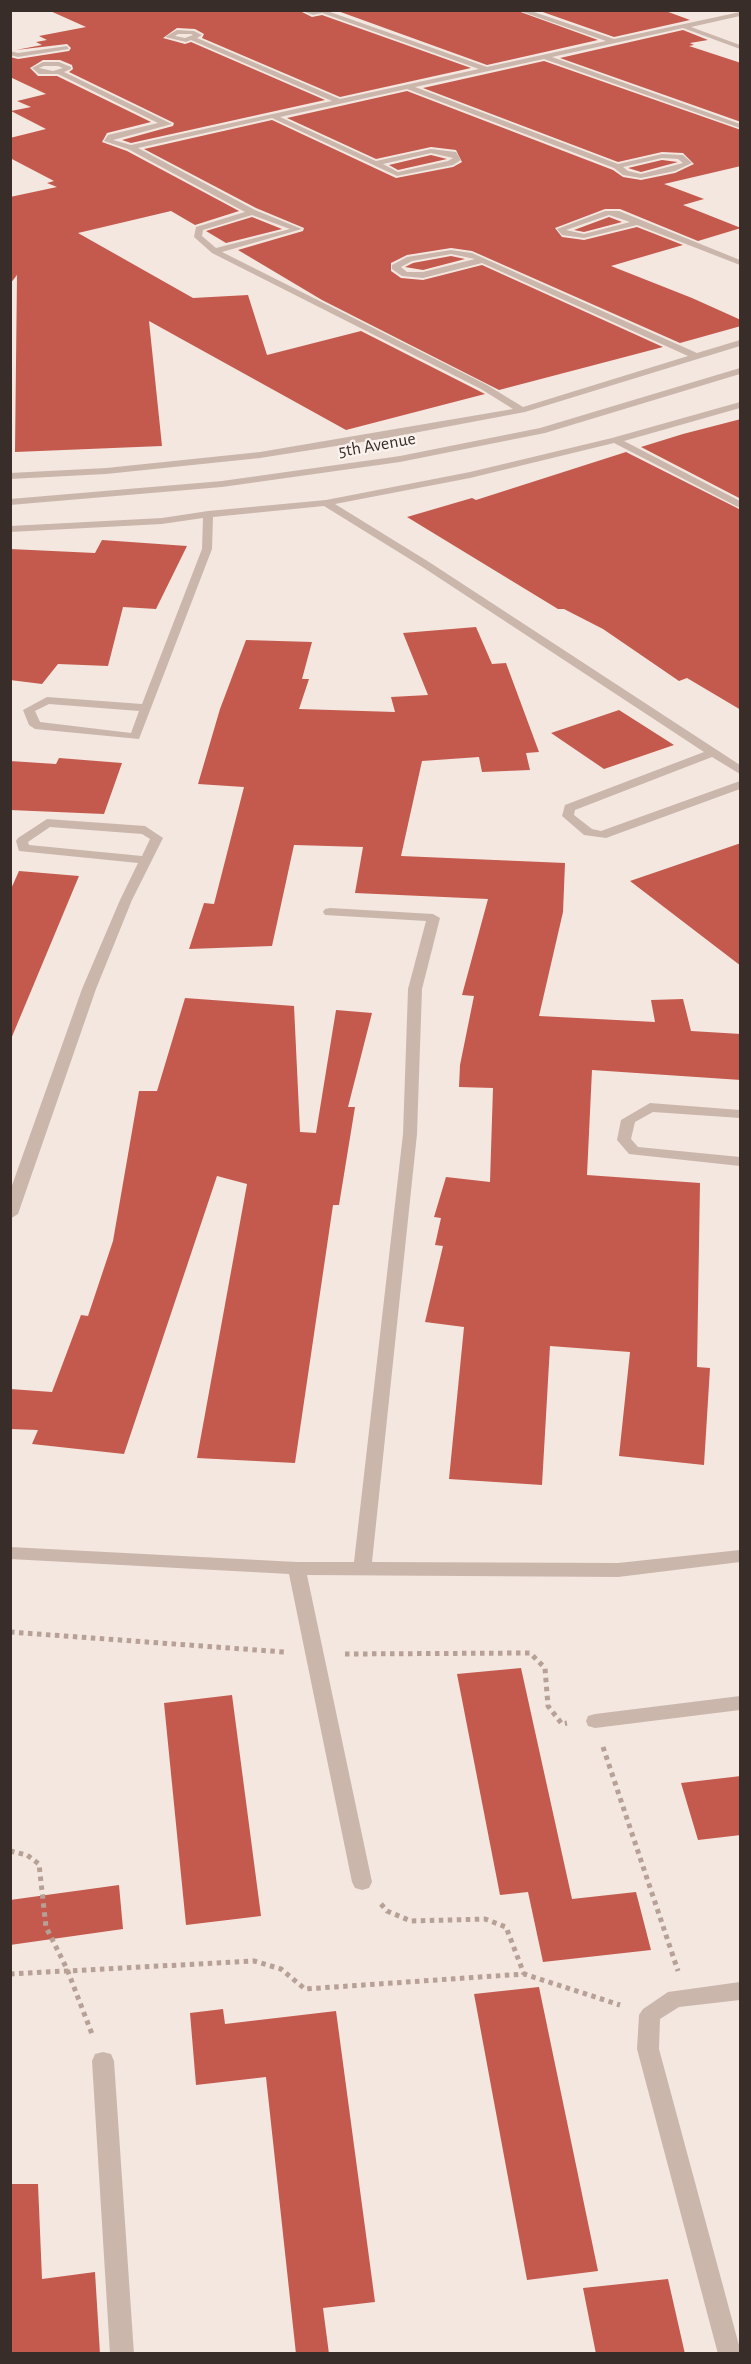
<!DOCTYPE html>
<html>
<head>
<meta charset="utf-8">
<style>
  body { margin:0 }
  #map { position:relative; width:751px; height:2364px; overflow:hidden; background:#f3e7e0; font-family:"Alegreya Sans",sans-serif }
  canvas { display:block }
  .frame { position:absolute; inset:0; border:12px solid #392d2a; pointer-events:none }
</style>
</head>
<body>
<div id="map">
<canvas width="751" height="2364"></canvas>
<div class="frame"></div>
</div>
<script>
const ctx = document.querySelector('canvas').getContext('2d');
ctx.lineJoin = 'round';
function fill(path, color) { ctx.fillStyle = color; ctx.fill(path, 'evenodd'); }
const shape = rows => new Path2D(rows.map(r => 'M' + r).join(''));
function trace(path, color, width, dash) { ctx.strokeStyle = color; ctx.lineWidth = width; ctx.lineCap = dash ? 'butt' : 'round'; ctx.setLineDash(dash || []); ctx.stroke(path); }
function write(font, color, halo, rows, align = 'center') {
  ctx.font = font + ' "Alegreya Sans",sans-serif'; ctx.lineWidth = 4.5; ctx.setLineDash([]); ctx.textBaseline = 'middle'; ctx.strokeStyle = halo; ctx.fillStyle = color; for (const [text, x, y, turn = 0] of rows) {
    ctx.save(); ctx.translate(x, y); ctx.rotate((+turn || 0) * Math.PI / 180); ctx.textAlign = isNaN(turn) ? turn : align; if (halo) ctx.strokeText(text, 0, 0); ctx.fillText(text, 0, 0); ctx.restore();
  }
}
const building = shape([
  [48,10,298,10,312,17,322,15,471,68,340,97,202,38,204,34,195,29,177,28,163,38,185,44,191,42,325,100,131,143,122,140,173,126,174,123,69,72,73,69,72,65,60,60,43,60,30,68,38,76,57,76,151,122,107,133,102,142,127,151,239,211,195,225,171,211,78,233,193,298,248,295,267,355,361,331,485,394,346,430,149,321,162,446,15,452,17,275,10,284,10,197,57,187,47,183,54,181,10,158,10,138,46,129,11,111,31,107,17,101,46,94,10,77,10,57,18,59,69,51,71,48,67,44,16,50,42,45,36,42,47,40,39,36,86,27],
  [335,10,515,10,598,40,487,65],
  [537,10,663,10,690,20,614,37],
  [683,30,708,40,690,43,694,45,689,46,741,63,741,122,560,58],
  [544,61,741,130,741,166,664,184,704,199,683,205,741,228,698,241,620,209,605,209,555,228,562,237,584,240,637,227,683,245,611,266,692,298,741,320,741,326,680,343,472,251,451,248,407,255,391,263,391,271,401,278,423,280,482,265,663,347,499,390,322,300,238,250,303,231,304,228,256,208,144,149,272,120,396,178,453,167,462,162,456,150,431,147,376,159,287,118,407,91,613,170,623,177,641,180,675,173,694,164,683,153,662,152,618,162,423,88],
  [431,155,447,159,398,170,389,165],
  [662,160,678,162,641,172,628,168],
  [252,217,282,229,226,243,206,231],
  [609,217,622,222,584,232,574,230],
  [451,256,465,259,423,270,405,267,413,263],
  [741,419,741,499,641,447,683,434],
  [626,452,741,510,741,710,687,678,679,681,603,629,564,609,558,609,407,517,472,498,476,500],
  [102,540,187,546,156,609,123,607,108,666,58,664,42,684,10,680,10,549,95,553],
  [476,627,492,664,506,663,539,752,526,753,530,770,482,772,479,757,422,761,401,856,565,863,563,912,539,1016,655,1022,651,1000,683,999,691,1031,741,1034,741,1080,592,1070,587,1175,700,1183,697,1367,710,1368,704,1465,619,1456,630,1352,550,1346,542,1485,449,1479,464,1327,425,1322,443,1246,435,1245,441,1218,434,1217,446,1177,490,1182,493,1088,459,1087,460,1065,474,996,462,995,488,899,355,893,363,847,294,845,272,946,189,949,204,903,214,904,244,787,198,784,220,709,246,640,312,642,302,679,309,679,299,709,395,712,391,697,428,695,403,633],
  [619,710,674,745,604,769,551,733],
  [59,758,122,763,104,814,10,810,10,761,56,764],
  [741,843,741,966,630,881],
  [19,871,79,876,11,1039,10,891],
  [185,998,294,1006,300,1132,316,1133,336,1010,372,1013,348,1107,355,1107,339,1205,333,1205,295,1463,197,1458,247,1184,217,1176,124,1454,32,1444,38,1430,10,1429,10,1389,52,1392,81,1315,88,1316,113,1241,139,1091,157,1091],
  [521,1668,572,1899,636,1892,651,1950,543,1962,528,1892,500,1895,457,1674],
  [232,1695,261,1916,186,1925,164,1703],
  [741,1776,741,1835,698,1840,681,1783],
  [119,1885,123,1929,10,1945,10,1900],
  [539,1987,598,2271,527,2280,474,1994],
  [223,2009,225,2024,336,2011,375,2302,323,2308,329,2354,296,2354,266,2077,196,2085,190,2013],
  [10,2184,38,2184,42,2279,95,2272,100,2354,10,2354],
  [668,2279,685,2354,596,2354,583,2288]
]);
const path = shape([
  [10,1632,284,1652],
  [345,1654,530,1653,545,1668,548,1706,562,1724,567,1723],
  [603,1747,678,1971],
  [10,1851,27,1855,39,1864,46,1927,67,1969,92,2034],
  [381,1904,387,1911,411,1921,485,1919,506,1927,524,1974],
  [10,1974,254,1961,281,1969,305,1989,524,1974,620,2005]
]);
const minor = shape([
  [300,10,333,10,330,12,487,67,606,41,517,10,528,10,614,39,740,12,740,16,691,27,740,45,740,49,683,28,552,57,740,124,740,128,544,59,415,87,618,164,662,154,683,155,692,163,675,171,641,178,623,175,614,168,407,89,280,117,376,161,431,149,456,152,461,160,453,165,397,176,272,118,138,148,255,210,302,229,222,252,487,385,523,407,688,356,482,263,423,278,402,276,392,269,392,265,407,257,451,250,472,253,697,353,740,340,740,346,525,412,387,438,260,458,106,474,10,479,10,473,106,468,260,452,513,409,481,389,212,253,194,237,196,227,245,212,128,149,104,141,108,135,158,123,58,74,39,74,32,68,43,62,59,62,71,67,71,69,64,72,172,124,113,140,131,145,332,101,191,40,186,42,165,37,177,30,194,31,202,35,197,38,340,99,479,69,322,13,313,15,300,10],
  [178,34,191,34,193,35,185,38,175,36,178,34],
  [44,66,58,66,63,68,53,71,39,68,44,66],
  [431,153,453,158,448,161,398,172,383,164,431,153],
  [662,158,678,159,683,163,641,174,628,171,623,167,662,158],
  [252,215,290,229,216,248,202,236,203,230,252,215],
  [451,254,475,259,423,272,407,272,401,267,412,261,451,254],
  [67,46,69,49,18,57,10,55,10,51,18,53,67,46],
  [605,211,619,211,740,260,740,265,637,225,584,238,562,235,557,229,605,211],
  [609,215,630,222,584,234,566,230,609,215],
  [740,368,740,374,545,433,400,462,222,487,10,505,10,499,222,481,400,456,540,428,740,368],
  [740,402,740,408,624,441,740,501,740,508,614,443,470,478,335,504,429,562,740,765,740,774,712,757,575,810,574,815,592,829,601,831,740,781,740,789,606,838,584,835,562,816,565,805,704,752,421,566,324,506,213,517,212,549,139,739,35,729,29,725,23,710,47,697,142,704,202,549,203,518,162,524,10,532,10,526,162,518,208,511,326,500,470,472,612,438,740,402],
  [49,704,139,711,131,733,40,722,35,711,49,704],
  [47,819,145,826,163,838,132,900,96,989,18,1214,10,1219,10,1191,82,989,120,900,138,863,19,851,16,841,18,838,47,819],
  [50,827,142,834,150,839,142,856,29,845,28,842,50,827],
  [330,908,433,914,440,918,422,989,417,1134,372,1562,618,1563,740,1550,740,1562,618,1577,307,1575,372,1882,369,1888,362,1890,355,1888,352,1882,289,1574,10,1559,10,1547,297,1562,354,1562,403,1134,408,989,426,921,325,915,323,912,325,909,330,908],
  [650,1103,740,1110,740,1118,653,1112,635,1122,631,1139,638,1147,740,1157,740,1166,629,1154,617,1140,621,1120,650,1103],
  [740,1696,740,1710,595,1728,588,1726,586,1721,588,1716,595,1714,740,1696],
  [740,1982,740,2000,679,2007,660,2019,659,2049,740,2349,740,2354,718,2354,637,2049,639,2015,643,2009,668,1992,740,1982],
  [103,2052,111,2054,114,2061,134,2354,110,2354,92,2061,95,2054,103,2052]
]);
const farStreetnames = [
  ["5th Avenue",377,445,-10]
];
fill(building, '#c45a4d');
trace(path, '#b7a096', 5, [4.5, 4.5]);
fill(minor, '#cbb6ac');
write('18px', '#392d2a', '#faf2ed', farStreetnames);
</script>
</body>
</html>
